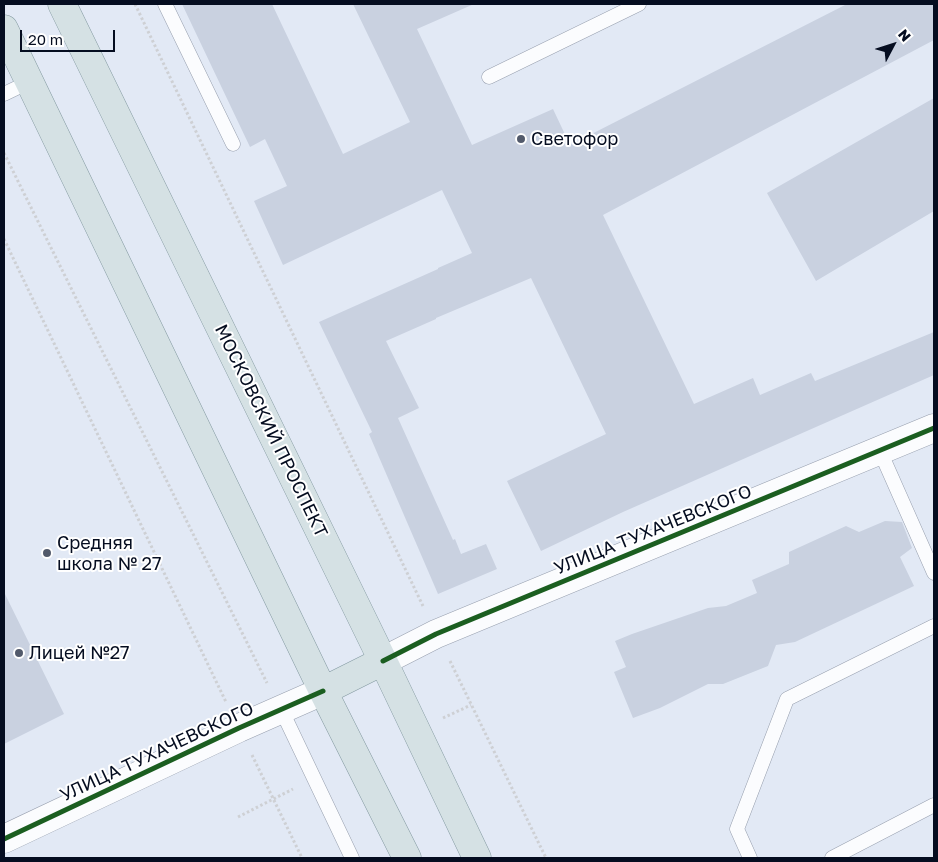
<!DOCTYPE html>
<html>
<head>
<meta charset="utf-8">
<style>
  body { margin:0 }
  #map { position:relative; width:938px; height:862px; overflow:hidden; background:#e2e9f5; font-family:"Golos Text",sans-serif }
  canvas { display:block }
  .frame { position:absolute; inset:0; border:5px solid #050d20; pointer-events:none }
  .north { position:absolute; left:868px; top:20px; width:50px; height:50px; -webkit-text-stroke:4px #fff; paint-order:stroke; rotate:50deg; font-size:14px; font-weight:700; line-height:20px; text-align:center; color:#050d20 }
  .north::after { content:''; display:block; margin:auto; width:18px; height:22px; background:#050d20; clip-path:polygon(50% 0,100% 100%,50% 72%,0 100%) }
  .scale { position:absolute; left:20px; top:30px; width:95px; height:22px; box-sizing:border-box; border:2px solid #050d20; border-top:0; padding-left:6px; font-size:15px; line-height:18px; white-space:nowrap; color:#050d20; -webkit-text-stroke:4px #fff; paint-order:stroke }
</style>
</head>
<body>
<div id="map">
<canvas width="938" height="862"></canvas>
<div class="frame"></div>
<div class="north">N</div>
<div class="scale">20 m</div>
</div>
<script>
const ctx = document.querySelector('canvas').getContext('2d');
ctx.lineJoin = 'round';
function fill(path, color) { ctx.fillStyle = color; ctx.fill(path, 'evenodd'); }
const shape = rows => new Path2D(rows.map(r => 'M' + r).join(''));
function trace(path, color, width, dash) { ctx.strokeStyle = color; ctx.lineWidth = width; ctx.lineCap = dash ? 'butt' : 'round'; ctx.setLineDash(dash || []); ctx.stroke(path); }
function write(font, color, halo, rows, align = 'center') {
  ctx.font = font + ' "Golos Text",sans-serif'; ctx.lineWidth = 4; ctx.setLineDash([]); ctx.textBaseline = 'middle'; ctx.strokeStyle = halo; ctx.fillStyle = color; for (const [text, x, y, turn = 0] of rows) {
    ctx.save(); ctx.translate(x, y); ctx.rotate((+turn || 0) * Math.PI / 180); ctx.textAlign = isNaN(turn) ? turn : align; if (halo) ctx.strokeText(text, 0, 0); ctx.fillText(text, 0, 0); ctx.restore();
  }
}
const building = shape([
  [182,4,272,4,343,154,410,122,353,4,474,4,417,29,472,145,553,109,570,145,847,4,934,4,934,40,603,215,694,404,753,378,760,395,811,373,815,381,934,332,934,375,623,512,541,551,507,481,606,434,531,278,436,318,436,319,386,341,419,408,398,418,453,540,455,539,461,554,486,544,497,569,438,594,369,434,372,432,319,322,438,269,438,268,472,253,442,190,283,265,254,201,287,186,265,139,250,147],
  [934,98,934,211,816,281,767,193],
  [885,521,902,522,912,548,900,557,914,586,795,642,776,645,768,666,723,684,708,684,660,708,633,718,614,672,626,667,615,641,632,634,708,608,726,606,757,593,752,580,789,564,789,552,846,526,859,532],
  [4,592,64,714,4,744]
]);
const path = shape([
  [135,4,423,606],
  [4,153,267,683],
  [4,239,226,702],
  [450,661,546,858],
  [443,718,471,705],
  [252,755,302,858],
  [238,817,293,789]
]);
const service = shape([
  [165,4,233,144],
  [489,77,639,4],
  [4,94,29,82],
  [880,451,934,573],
  [281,709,352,858],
  [750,858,737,829,787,699,934,626],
  [832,858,934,805]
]);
const minor = shape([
  [383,661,436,634,934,428],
  [4,839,239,728,323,691]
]);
const primary = shape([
  [62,4,383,661,477,858],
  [4,29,323,691,407,858],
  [323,691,383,661]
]);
const cycleway = shape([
  [383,661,436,634,934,428],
  [4,839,239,728,323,691]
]);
const markers = [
  [521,139,5,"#525a6b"],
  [47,553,5,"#525a6b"],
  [19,653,5,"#525a6b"]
];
const poiNames = [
  ["Светофор",531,139],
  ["Средняя",57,543],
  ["школа № 27",57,564],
  ["Лицей №27",29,653]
];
const streetNames = [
  ["МОСКОВСКИЙ ПРОСПЕКТ",271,431,64],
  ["УЛИЦА ТУХАЧЕВСКОГО",653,530,-22],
  ["УЛИЦА ТУХАЧЕВСКОГО",157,752,-25]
];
fill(building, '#c9d1e0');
trace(service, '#979fae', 15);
trace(minor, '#979fae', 29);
trace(primary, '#8399a0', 29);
trace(path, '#ced0d4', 3, [2.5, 2.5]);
trace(service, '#fbfcfe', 14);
trace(minor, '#fbfcfe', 28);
trace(primary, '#d5e1e4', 28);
trace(cycleway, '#1b5e20', 5);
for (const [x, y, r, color] of markers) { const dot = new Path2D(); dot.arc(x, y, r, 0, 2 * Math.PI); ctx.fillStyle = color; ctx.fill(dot); trace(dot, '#fff', 2); }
write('18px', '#050d20', '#fff', poiNames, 'left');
write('18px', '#050d20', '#fff', streetNames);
</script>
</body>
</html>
